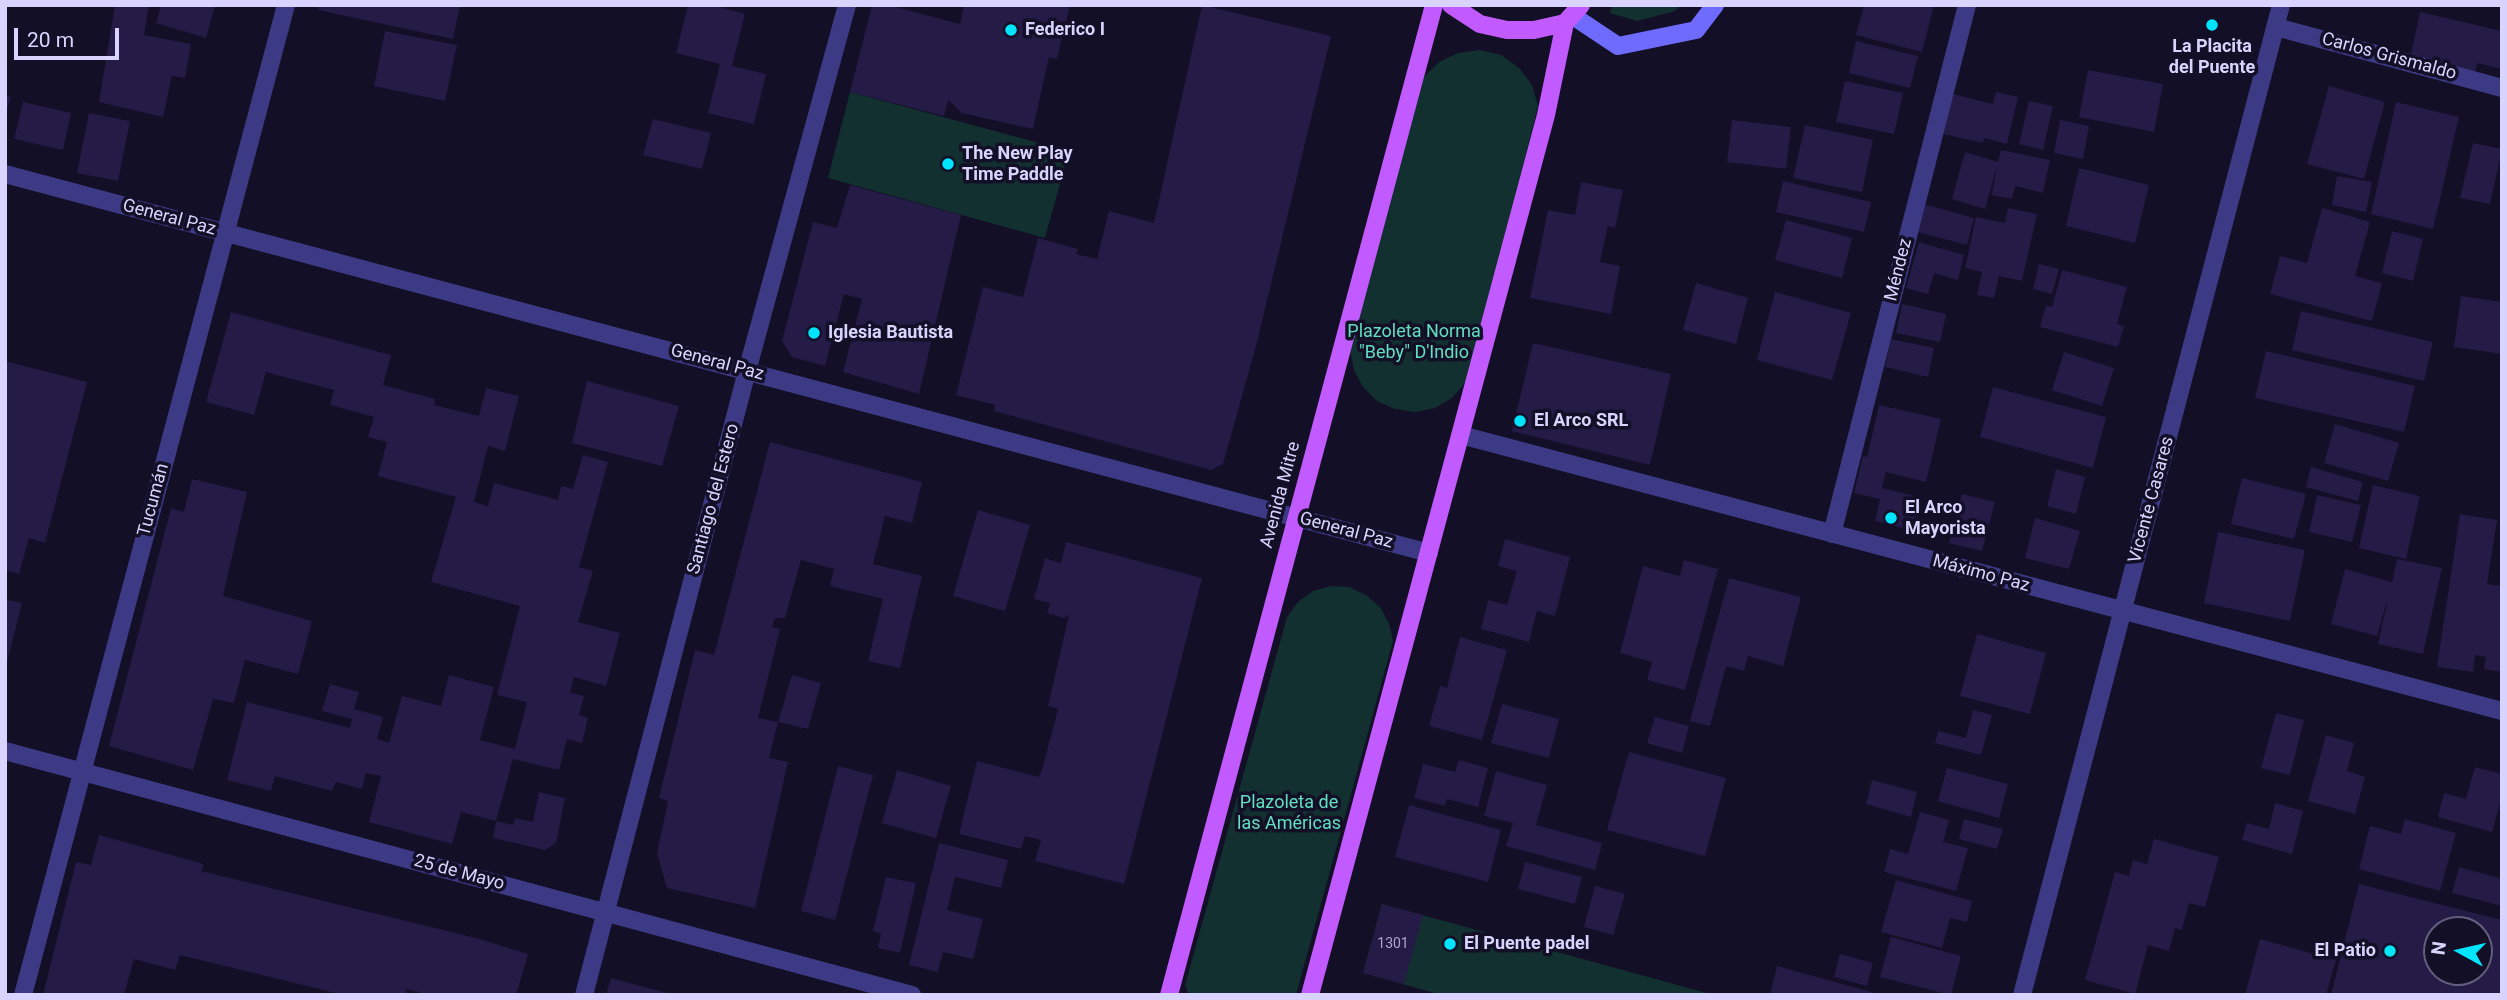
<!DOCTYPE html>
<html>
<head>
<meta charset="utf-8">
<style>
  body { margin:0 }
  #map { position:relative; width:2507px; height:1000px; overflow:hidden; background:#130f26; font-family:Roboto,sans-serif }
  canvas { display:block }
  .frame { position:absolute; inset:0; border:7px solid #d9d4ff; pointer-events:none }
  .north { position:absolute; left:2423px; top:916px; width:70px; height:70px; box-sizing:border-box; background:#130f26; border:2px solid #625e7d; border-radius:50%; rotate:278deg; font-size:19px; font-weight:700; line-height:28px; text-align:center; color:#d9d4ff }
  .north::after { content:''; display:block; margin:auto; width:24px; height:32px; background:#00e5ff; clip-path:polygon(50% 0,100% 100%,50% 72%,0 100%) }
  .scale { position:absolute; left:14px; top:28px; width:105px; height:32px; box-sizing:border-box; border:4px solid #d9d4ff; border-top:0; padding-left:9px; font-size:21px; line-height:24px; white-space:nowrap; color:#d9d4ff; -webkit-text-stroke:5px #130f26; paint-order:stroke }
</style>
</head>
<body>
<div id="map">
<canvas width="2507" height="1000"></canvas>
<div class="frame"></div>
<div class="north">N</div>
<div class="scale">20 m</div>
</div>
<script>
const ctx = document.querySelector('canvas').getContext('2d');
ctx.lineJoin = 'round';
function fill(path, color) { ctx.fillStyle = color; ctx.fill(path, 'evenodd'); }
const shape = rows => new Path2D(rows.map(r => 'M' + r).join(''));
function trace(path, color, width, dash) { ctx.strokeStyle = color; ctx.lineWidth = width; ctx.lineCap = dash ? 'butt' : 'round'; ctx.setLineDash(dash || []); ctx.stroke(path); }
function write(font, color, halo, rows, align = 'center') {
  ctx.font = font + ' Roboto,sans-serif'; ctx.lineWidth = 7; ctx.setLineDash([]); ctx.textBaseline = 'middle'; ctx.strokeStyle = halo; ctx.fillStyle = color; for (const [text, x, y, turn = 0] of rows) {
    ctx.save(); ctx.translate(x, y); ctx.rotate((+turn || 0) * Math.PI / 180); ctx.textAlign = isNaN(turn) ? turn : align; if (halo) ctx.strokeText(text, 0, 0); ctx.fillText(text, 0, 0); ctx.restore();
  }
}
const green = shape([
  [1612,5,1681,5,1675,11,1637,21,1610,13],
  [1480,50,1501,55,1519,68,1532,85,1538,106,1474,363,1465,383,1452,398,1435,408,1415,412,1395,409,1377,401,1363,387,1354,370,1350,350,1352,330,1424,77,1439,62,1458,53],
  [850,92,1069,151,1045,238,828,178],
  [1331,586,1349,587,1366,595,1380,607,1389,623,1393,641,1296,995,1189,995,1185,985,1287,617,1298,602,1313,591],
  [1382,904,1714,995,1442,995,1363,973]
]);
const building = shape([
  [115,5,149,5,144,35,191,44,185,78,172,76,163,117,99,102],
  [161,5,215,5,206,38,156,23],
  [319,5,460,5,453,39,318,10],
  [688,5,712,5,745,14,732,66,766,74,754,124,708,113,720,64,676,53],
  [872,5,888,5,960,24,964,5,1070,5,1057,59,1049,57,1033,129,962,113,948,100,944,116,850,92],
  [1202,5,1331,36,1256,346,1223,464,1211,470,994,411,995,405,956,395,983,287,1023,297,1038,238,1078,249,1076,254,1097,259,1109,211,1154,223],
  [1864,5,1934,5,1922,52,1856,35],
  [2420,12,2502,31,2502,69,2477,63,2475,73,2410,58],
  [385,31,457,45,445,101,374,86],
  [1856,41,1918,56,1910,88,1849,73],
  [2088,70,2163,84,2154,132,2079,117],
  [1845,81,1903,93,1894,134,1836,122],
  [2329,86,2385,102,2364,179,2307,164],
  [1996,92,2018,97,2007,144,1984,138,1983,143,1939,133,1949,93,1993,104],
  [5,95,11,97,6,112,5,112],
  [2029,101,2053,106,2043,150,2019,144],
  [23,102,71,113,63,150,14,139],
  [2396,102,2459,117,2433,229,2371,214],
  [89,113,130,121,118,181,77,173],
  [653,119,711,133,702,169,643,155],
  [1732,120,1791,127,1786,169,1727,162],
  [2060,120,2089,126,2083,159,2054,153],
  [1805,125,1873,140,1862,192,1793,178],
  [2473,143,2502,149,2490,204,2460,198],
  [2001,150,2050,160,2043,193,2015,186,2012,199,1992,195,1997,166,1985,209,1952,199,1965,152,1998,162],
  [2079,168,2149,185,2135,243,2066,226],
  [2337,176,2372,182,2366,212,2332,205],
  [1783,181,1871,202,1864,232,1776,212],
  [1581,182,1623,190,1615,228,1608,226,1600,262,1620,266,1611,314,1530,298,1548,210,1575,215],
  [850,185,961,215,919,394,843,372,862,299,844,294,825,366,792,357,782,341,813,222,837,228],
  [1924,204,1974,218,1967,245,1917,232],
  [2008,208,2037,214,2022,281,1999,276,1994,298,1977,295,1982,272,1965,268,1976,217,2005,223],
  [2322,208,2370,222,2355,276,2382,283,2372,321,2270,294,2280,256,2307,263],
  [1786,220,1852,238,1842,278,1775,260],
  [2392,231,2423,239,2413,281,2382,273],
  [1919,242,1964,255,1958,280,1934,273,1928,294,1906,288],
  [2039,264,2059,269,2052,294,2033,289],
  [2062,270,2127,287,2117,324,2124,326,2118,347,2040,327,2046,305,2052,307],
  [1696,283,1748,298,1736,344,1683,330],
  [1775,292,1851,313,1832,380,1757,360],
  [2461,296,2502,302,2502,354,2454,347],
  [1902,304,1946,314,1940,342,1896,333],
  [2301,311,2433,342,2424,381,2292,350],
  [231,312,391,355,383,385,435,399,434,405,479,416,486,388,519,396,505,451,488,446,474,502,488,506,494,483,558,500,561,486,573,489,583,455,608,462,579,567,593,571,578,622,620,633,606,686,574,677,570,693,584,696,579,715,588,718,582,743,567,739,559,770,513,759,496,821,461,812,452,844,369,822,381,776,366,773,362,789,336,782,332,791,275,776,271,791,227,780,247,702,350,728,352,719,322,711,330,684,359,692,354,709,383,717,377,739,389,743,402,696,441,706,449,675,494,687,480,740,515,749,527,702,497,695,520,606,431,582,456,497,378,476,387,442,368,437,374,417,330,405,334,390,266,372,254,415,206,402],
  [1891,339,1934,348,1928,377,1885,367],
  [1533,343,1671,374,1650,465,1512,431],
  [2266,351,2415,386,2404,432,2255,398],
  [2064,352,2114,368,2102,406,2052,390],
  [5,361,87,382,45,543,29,538,19,574,5,570],
  [587,381,679,406,662,466,572,443],
  [1993,387,2106,417,2093,468,1980,437],
  [1879,405,1941,419,1926,482,1886,472,1882,488,1922,498,1914,531,1875,521,1880,499,1854,493,1863,456,1867,457],
  [2335,424,2399,443,2388,481,2324,463],
  [770,442,922,482,912,523,885,516,873,564,922,576,900,668,868,661,883,599,830,586,834,569,801,560,785,618,775,618,772,627,780,629,758,718,778,722,769,758,788,762,755,908,667,888,657,853,668,801,659,798,695,650,714,655],
  [2311,467,2363,482,2358,501,2306,487],
  [2056,469,2085,477,2076,514,2047,506],
  [2242,478,2306,494,2294,539,2231,524],
  [192,479,247,492,223,596,312,621,298,674,245,660,234,703,213,699,193,770,109,746,171,508,184,512],
  [2373,485,2420,496,2406,559,2359,548],
  [1962,494,1995,502,1982,551,1949,543],
  [2317,495,2361,505,2352,542,2309,532],
  [978,510,1030,525,1005,611,953,596],
  [2460,514,2497,520,2487,584,2502,586,2502,672,2484,669,2486,657,2475,655,2473,672,2437,667],
  [2035,518,2080,531,2069,569,2025,558],
  [2218,532,2305,550,2290,621,2204,603],
  [1505,539,1570,557,1555,616,1537,611,1529,642,1481,629,1488,600,1507,605,1517,571,1498,566],
  [1066,542,1202,578,1124,884,1035,861,1041,840,1025,836,1021,849,959,834,977,761,1039,777,1042,770,1058,709,1048,706,1069,615,1064,618,1047,613,1050,603,1034,599,1045,558,1061,563],
  [2397,559,2442,568,2423,654,2378,644,2389,594,2377,636,2331,624,2345,569,2392,582],
  [1684,560,1718,569,1685,690,1647,680,1652,662,1620,653,1643,566,1680,576],
  [1729,578,1801,597,1783,666,1748,656,1744,671,1726,666,1710,726,1690,721],
  [5,599,22,603,6,666,5,666],
  [1977,634,2046,653,2030,714,1960,696],
  [1460,637,1507,650,1482,740,1429,726,1440,686,1447,688],
  [792,675,821,683,808,729,778,722],
  [1502,704,1559,719,1549,758,1491,743],
  [1973,710,1992,715,1981,755,1935,743,1938,731,1966,738],
  [2276,713,2304,720,2290,775,2261,768],
  [1655,717,1689,726,1682,753,1647,743],
  [2326,735,2354,743,2347,771,2365,777,2355,814,2308,801],
  [1629,752,1726,778,1705,856,1607,830],
  [1459,760,1488,768,1478,807,1447,799,1445,806,1414,798,1423,764,1455,772],
  [838,766,873,775,835,920,801,911],
  [2475,767,2502,774,2502,796,2492,832,2438,817,2444,793,2466,799],
  [1947,768,2008,784,1999,818,1938,801],
  [897,770,951,786,936,838,882,823],
  [1496,771,1547,785,1536,825,1602,843,1595,870,1506,846,1513,823,1484,816],
  [1872,780,1917,792,1911,817,1866,804],
  [539,792,565,798,556,843,545,850,493,838,496,821,513,825,515,818,533,822],
  [2275,803,2303,811,2292,854,2242,840,2247,823,2269,829],
  [1409,805,1501,830,1488,882,1395,857],
  [1920,812,1949,820,1943,842,1968,848,1956,891,1884,872,1890,849,1908,854],
  [1964,819,2003,829,1997,849,1959,839],
  [2405,819,2456,833,2440,891,2359,869,2370,826,2401,834],
  [99,835,204,864,201,871,476,938,528,954,516,995,429,995,407,989,405,995,344,995,180,955,175,970,134,959,124,995,43,995,76,862,91,865],
  [2154,839,2219,857,2205,907,2189,903,2182,930,2175,928,2169,951,2148,945,2135,994,2085,980,2115,872,2129,876,2133,860,2147,864],
  [939,843,1008,860,1001,888,955,877,947,910,983,919,973,959,943,952,938,972,909,965],
  [1525,862,1582,877,1575,904,1518,889],
  [2459,867,2502,879,2502,906,2452,893],
  [886,877,916,883,900,953,878,948,881,934,873,931],
  [1896,880,1972,901,1967,922,1950,918,1942,948,1881,932],
  [2359,884,2502,920,2502,995,2331,995],
  [2437,930,2479,930,2479,972,2437,972],
  [1595,886,1625,894,1613,935,1584,927],
  [1382,904,1423,915,1404,984,1363,973],
  [1891,937,1961,956,1951,995,1880,977],
  [2260,939,2336,960,2326,995,2245,995],
  [1840,954,1873,963,1867,986,1834,977],
  [1777,966,1878,994,1878,995,1770,995],
  [611,978,671,994,671,995,606,995]
]);
const minor = shape([
  [2276,27,2502,88],
  [5,174,1429,553],
  [1461,435,2502,711],
  [1832,534,1967,5],
  [5,751,912,995],
  [23,995,286,5],
  [584,995,747,371,847,5],
  [2022,995,2281,5]
]);
const secondary = shape([
  [1573,16,1618,46,1696,30,1715,5]
]);
const primary = shape([
  [1451,5,1480,24,1507,30,1534,30,1565,23,1581,5],
  [1169,995,1434,5],
  [1310,995,1546,115,1565,23]
]);
const markers = [
  [2212,25,7,"#00e5ff"],
  [1011,30,7,"#00e5ff"],
  [948,164,7,"#00e5ff"],
  [814,333,7,"#00e5ff"],
  [1520,421,7,"#00e5ff"],
  [1891,518,7,"#00e5ff"],
  [1450,944,7,"#00e5ff"],
  [2390,951,7,"#00e5ff"]
];
const numberNames = [
  ["1301",1393,944]
];
const poiNames = [
  ["Federico I",1025,30],
  ["La Placita",2212,47,"center"],
  ["del Puente",2212,68,"center"],
  ["The New Play",962,154],
  ["Time Paddle",962,175],
  ["Iglesia Bautista",828,333],
  ["El Arco SRL",1534,421],
  ["El Arco",1905,508],
  ["Mayorista",1905,529],
  ["El Puente padel",1464,944],
  ["El Patio",2376,951,"right"]
];
const streetNames = [
  ["Carlos Grismaldo",2389,57,15],
  ["General Paz",169,218,15],
  ["Méndez",1899,270,-76],
  ["General Paz",717,363,15],
  ["Avenida Mitre",1281,495,-75],
  ["Santiago del Estero",714,499,-75],
  ["Tucumán",154,500,-75],
  ["Vicente Casares",2152,500,-75],
  ["General Paz",1346,531,15],
  ["Máximo Paz",1981,574,15],
  ["25 de Mayo",459,873,15]
];
const parkNames = [
  ["Plazoleta Norma",1414,332],
  ["\"Beby\" D'Indio",1414,353],
  ["Plazoleta de",1289,803],
  ["las Américas",1289,824]
];
fill(green, '#12302f');
fill(building, '#241b47');
trace(minor, '#3d3a85', 18);
trace(secondary, '#6f6bff', 18);
trace(primary, '#c25bff', 18);
for (const [x, y, r, color] of markers) { const dot = new Path2D(); dot.arc(x, y, r, 0, 2 * Math.PI); ctx.fillStyle = color; ctx.fill(dot); trace(dot, '#130f26', 2.5); }
write('14px', '#aca6d1', null, numberNames);
write('bold 18px', '#d9d4ff', '#130f26', poiNames, 'left');
write('18px', '#d9d4ff', '#130f26', streetNames);
write('18px', '#5fe0c0', '#130f26', parkNames);
</script>
</body>
</html>
